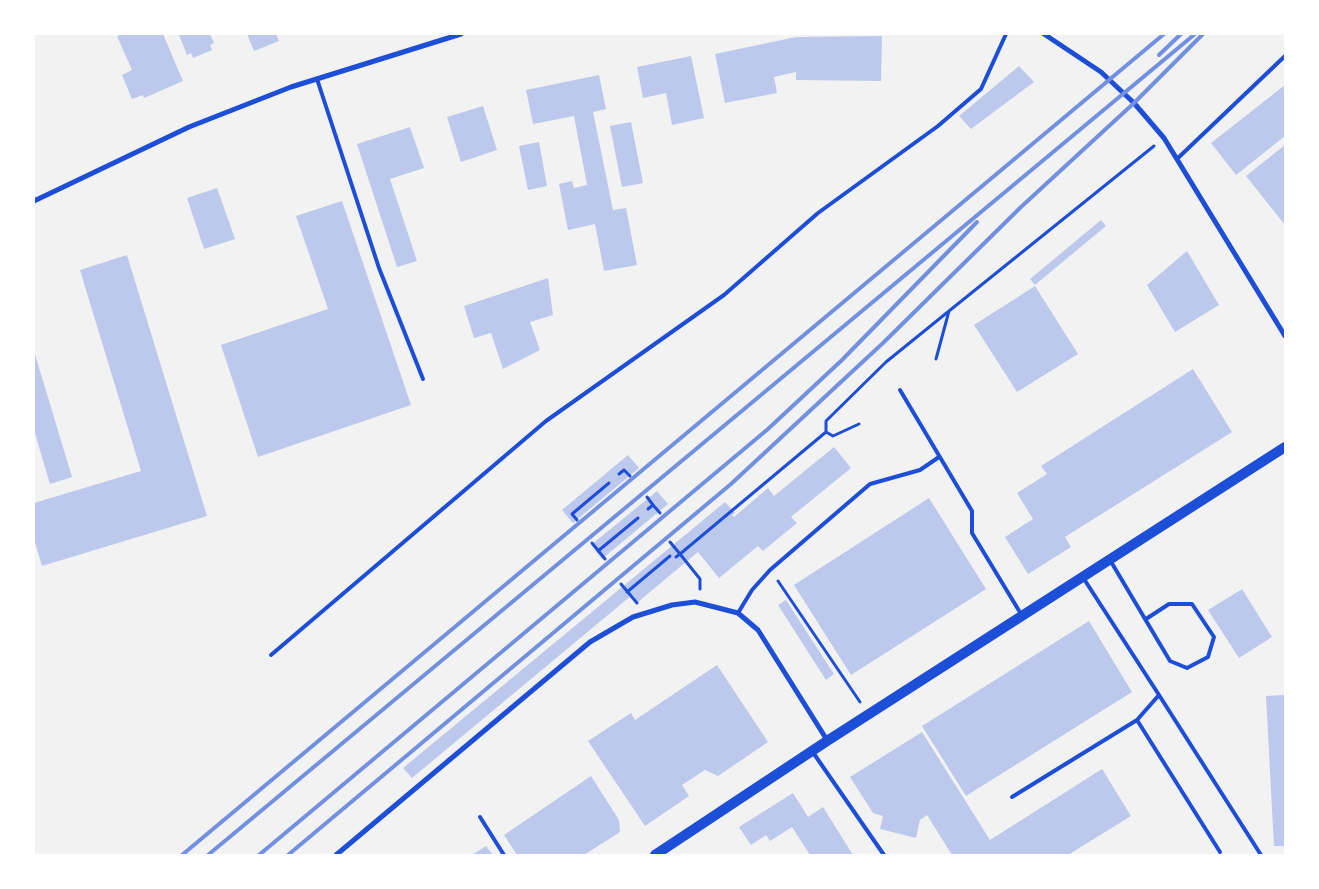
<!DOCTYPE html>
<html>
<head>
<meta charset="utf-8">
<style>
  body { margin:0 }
  #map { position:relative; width:1319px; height:889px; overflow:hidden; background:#f2f2f2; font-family:"Public Sans",sans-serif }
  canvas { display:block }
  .frame { position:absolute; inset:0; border:35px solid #fff; pointer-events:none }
</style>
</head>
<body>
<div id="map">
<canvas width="1319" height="889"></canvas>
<div class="frame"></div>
</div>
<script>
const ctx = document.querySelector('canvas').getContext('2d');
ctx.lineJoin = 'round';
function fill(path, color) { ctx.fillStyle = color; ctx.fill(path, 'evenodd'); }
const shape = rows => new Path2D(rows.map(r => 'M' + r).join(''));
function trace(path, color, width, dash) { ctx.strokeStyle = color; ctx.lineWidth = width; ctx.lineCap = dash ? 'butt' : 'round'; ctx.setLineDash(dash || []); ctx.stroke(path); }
const building = shape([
  [123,34,163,34,183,81,144,98,143,95,132,99,122,75,132,70,117,36],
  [183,34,210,34,214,43,210,45,212,50,193,58,191,53,187,55,179,35],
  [247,34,276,34,279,41,254,51],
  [882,36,881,81,796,80,796,72,774,77,777,93,725,103,715,54,796,37],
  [691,56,704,118,672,125,666,93,643,98,637,67],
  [1019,66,1034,82,971,129,959,116],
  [599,75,606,109,593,112,613,210,626,208,637,265,604,271,595,224,568,230,559,184,572,181,574,188,587,185,574,116,533,124,526,90],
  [1285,85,1285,136,1236,175,1211,143],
  [483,106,497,150,461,162,447,117],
  [631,122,643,183,622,187,610,126],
  [410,127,424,168,390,179,417,261,397,267,357,144],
  [539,142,547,186,528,190,519,146],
  [1285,145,1285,225,1246,176],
  [217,188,235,239,204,249,187,198],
  [342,201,411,405,258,457,221,345,328,309,296,216],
  [1101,220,1106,226,1035,285,1030,279],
  [1187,251,1219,305,1175,332,1147,285],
  [127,255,207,516,42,566,34,539,34,503,141,471,80,270],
  [548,278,553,315,530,322,540,350,503,369,491,333,474,338,464,306],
  [1035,286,1078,354,1017,392,974,325],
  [34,351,72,477,50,484,34,430],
  [1193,369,1232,432,1065,537,1071,547,1028,574,1005,537,1033,519,1017,493,1047,474,1041,466],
  [834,447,851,468,791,517,797,523,763,551,758,546,719,578,698,552,638,602,632,595,412,778,403,768,725,502,735,513,732,515,734,517,768,488,774,496],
  [628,455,639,468,573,523,562,510],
  [657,491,668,504,602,559,591,545],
  [929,498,986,589,851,675,794,585],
  [1242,589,1272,637,1239,658,1208,610],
  [786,600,834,674,826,680,778,605],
  [1089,621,1132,692,966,796,922,726],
  [717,665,768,742,718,776,705,770,682,785,689,796,645,826,588,741,631,713,635,720],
  [1285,695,1285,846,1274,846,1266,696],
  [922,732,990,840,1102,769,1131,816,1068,855,952,855,927,815,920,820,916,838,880,829,883,816,873,813,850,777],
  [591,776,619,820,620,832,584,855,517,855,504,835],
  [793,793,808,817,823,807,853,855,810,855,792,827,770,841,766,835,751,845,739,827],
  [486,846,493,855,472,855]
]);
const path = shape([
  [936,359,949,311,1154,146],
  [826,432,833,436,859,424],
  [619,474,624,470,630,476],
  [647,497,653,505],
  [648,509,653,505,660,513],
  [577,520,572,514,609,483],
  [670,542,680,554,676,557],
  [592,543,605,559],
  [598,551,638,518],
  [778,581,860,702],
  [621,584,637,603],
  [700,589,700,579,680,554,826,432,826,421,886,362,949,311],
  [627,592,670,556]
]);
const service = shape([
  [317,79,379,268,423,379],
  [1178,158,1285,56],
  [900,390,972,511,972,533,1021,614],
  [1110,560,1170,661,1187,668,1208,657,1214,637,1192,604,1169,604,1146,619],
  [738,613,752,590,770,570,870,484,920,470,939,457],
  [271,655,546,421,724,295,818,213,938,126,981,89,1006,34],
  [1159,695,1261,855],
  [1137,720,1220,852],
  [812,751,884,855],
  [1012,797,1137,720,1159,695,1084,579],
  [480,817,504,855]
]);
const minor = shape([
  [1044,34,1101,72,1134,103,1164,138,1285,336],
  [34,201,189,127,291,87,461,34],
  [336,855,590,642,633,617,672,605,695,602,738,613,758,630,827,740]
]);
const secondary = shape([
  [655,855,827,741,1285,447]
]);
const rail = shape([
  [1159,55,1181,34],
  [182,855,1164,34],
  [208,855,1195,34],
  [259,855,768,429,842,360,977,222],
  [288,855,731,484,883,343,1021,207,1134,103,1203,34]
]);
fill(building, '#bdc9ec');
trace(path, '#1d4ed8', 3);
trace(service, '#1d4ed8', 4);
trace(minor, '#1d4ed8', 5);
trace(secondary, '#1d4ed8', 10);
trace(rail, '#7290e2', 4);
</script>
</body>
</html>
